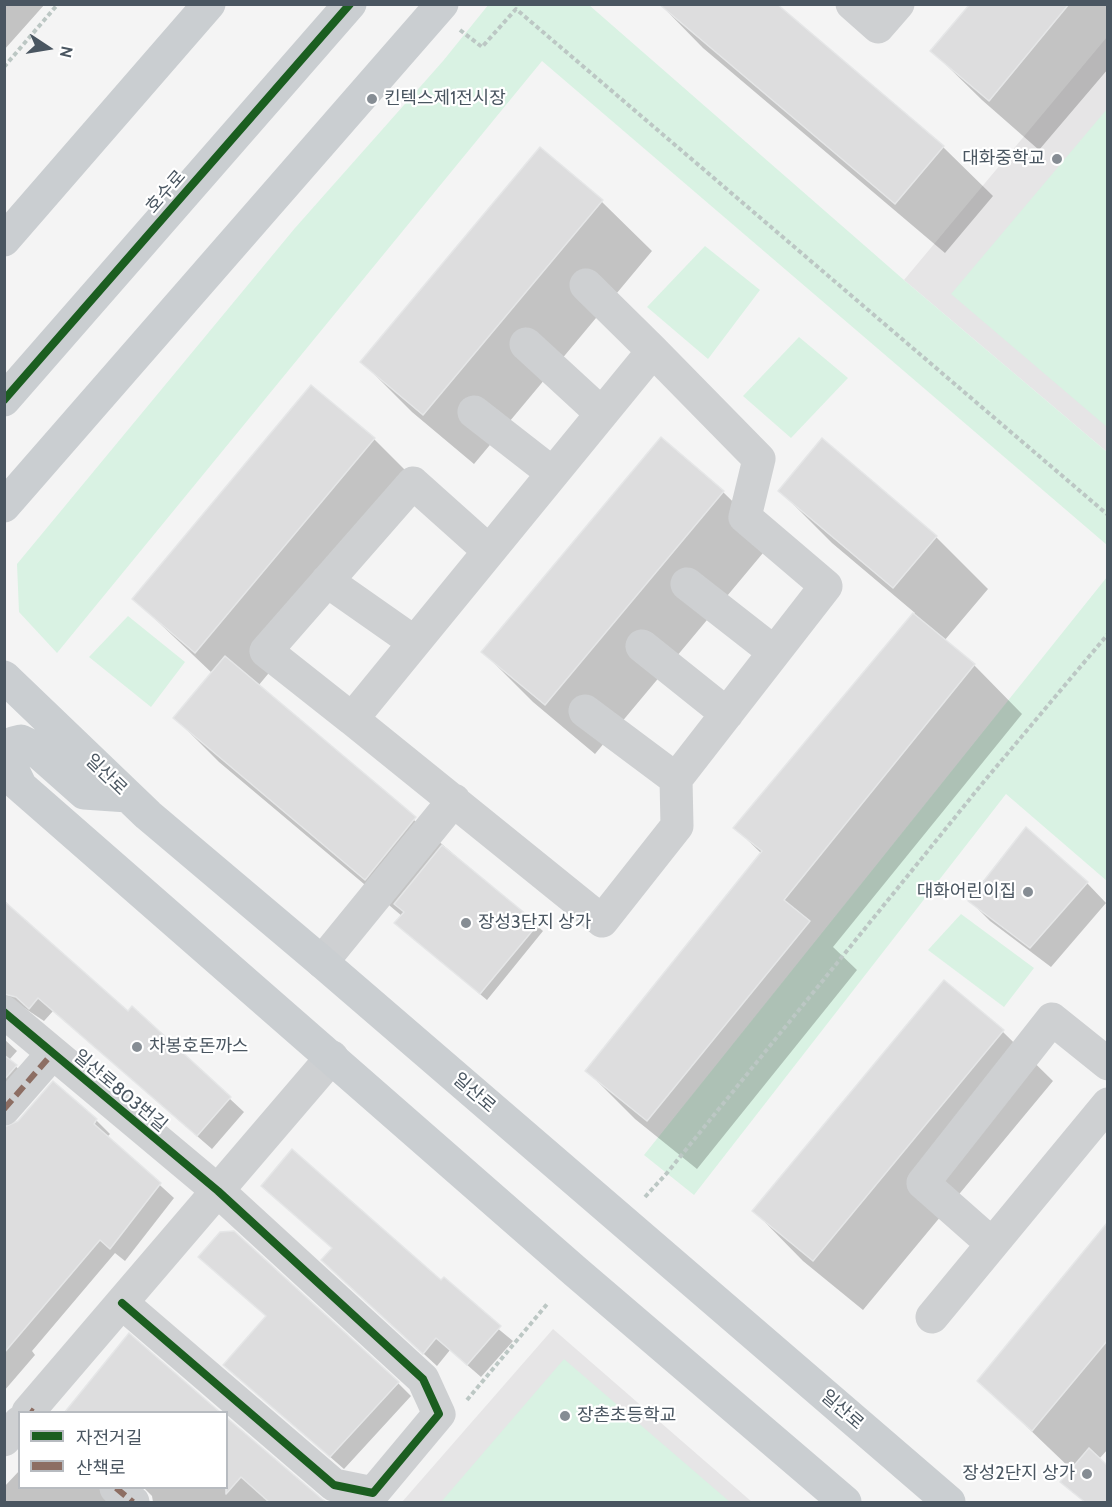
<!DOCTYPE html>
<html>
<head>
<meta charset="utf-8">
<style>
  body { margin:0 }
  #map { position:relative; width:1112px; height:1507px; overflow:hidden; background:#f4f4f4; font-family:Cabin,"Noto Sans KR",sans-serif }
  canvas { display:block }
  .frame { position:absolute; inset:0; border:6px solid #4a5661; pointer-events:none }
  .legend { position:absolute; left:18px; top:1411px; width:210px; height:78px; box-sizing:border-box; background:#fff; border:2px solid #b7bbc0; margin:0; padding:8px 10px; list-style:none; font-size:18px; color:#4a5661 }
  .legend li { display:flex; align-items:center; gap:12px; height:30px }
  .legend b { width:30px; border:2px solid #b7bbc0 }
  .north { position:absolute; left:18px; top:18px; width:60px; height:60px; -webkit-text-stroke:4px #fff; paint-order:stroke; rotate:102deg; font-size:16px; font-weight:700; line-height:24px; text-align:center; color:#4a5661 }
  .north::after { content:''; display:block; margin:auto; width:21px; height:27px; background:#4a5661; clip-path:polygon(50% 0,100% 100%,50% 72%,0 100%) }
</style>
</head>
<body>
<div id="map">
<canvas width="1112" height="1507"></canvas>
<div class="frame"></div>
<ul class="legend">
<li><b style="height:8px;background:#1b5e20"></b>자전거길</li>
<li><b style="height:8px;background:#8d6e63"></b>산책로</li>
</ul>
<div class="north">N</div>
</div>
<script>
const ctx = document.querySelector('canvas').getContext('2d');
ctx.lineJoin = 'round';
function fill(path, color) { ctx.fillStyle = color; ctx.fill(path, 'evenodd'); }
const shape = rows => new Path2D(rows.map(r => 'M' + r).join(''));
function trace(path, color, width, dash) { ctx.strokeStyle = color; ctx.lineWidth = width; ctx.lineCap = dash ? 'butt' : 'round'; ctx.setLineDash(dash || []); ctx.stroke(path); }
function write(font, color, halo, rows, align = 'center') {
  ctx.font = font + ' Cabin,"Noto Sans KR",sans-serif'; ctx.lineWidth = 4.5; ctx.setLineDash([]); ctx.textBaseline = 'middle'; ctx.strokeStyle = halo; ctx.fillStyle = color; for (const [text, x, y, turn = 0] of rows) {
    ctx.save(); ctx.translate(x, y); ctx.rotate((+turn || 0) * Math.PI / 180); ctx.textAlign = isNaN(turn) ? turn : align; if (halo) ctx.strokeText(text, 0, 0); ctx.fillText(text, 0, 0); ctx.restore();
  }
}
const education = shape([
  [1107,37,1107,452,904,280],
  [553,1329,752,1502,402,1502]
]);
const green = shape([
  [489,4,589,5,904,280,1107,452,1107,545,542,61,57,653,19,612,17,564,295,228,443,61],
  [1107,109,1107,427,951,294],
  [705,246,760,290,708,359,647,307],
  [799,337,848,378,791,438,743,396],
  [1107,577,1107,881,1006,794,694,1195,644,1155],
  [128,616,185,662,151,707,89,657],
  [961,914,1034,968,1004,1007,928,950],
  [564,1359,730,1502,441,1502]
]);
const shadow = shape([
  [4,4,45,4,4,50],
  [660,4,943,147,993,196,945,253,703,48],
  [972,4,1108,4,1108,69,1039,150,982,100,932,51],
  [540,149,602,202,652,251,474,464,412,412,362,362],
  [374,439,423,488,258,686,543,931,487,1000,403,929,402,916,219,762,175,718,212,673,134,599],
  [823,440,936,537,988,589,944,641,974,665,1022,714,833,947,857,970,697,1169,635,1119,587,1071,762,854,735,828,915,613,832,543,780,491],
  [723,492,773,541,595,754,533,702,483,652],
  [1087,883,1106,903,1051,967,990,921,970,901],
  [4,900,19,916,128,1013,132,1008,244,1112,212,1149,53,1011,44,1021,23,1007,4,1013],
  [944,982,1003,1032,1053,1081,863,1310,803,1261,754,1211],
  [4,1039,17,1051,9,1060,30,1080,4,1112],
  [54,1083,96,1120,110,1134,107,1137,174,1198,125,1261,115,1253,32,1351,35,1355,4,1391,4,1129,19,1123],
  [263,1186,441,1282,513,1341,481,1377,450,1350,437,1366,336,1273,333,1249],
  [1108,1225,1108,1449,1099,1459,1108,1467,1108,1502,1084,1502,1062,1482,1072,1470,979,1381],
  [225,1365,398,1383,411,1396,344,1469],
  [226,1419,324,1502,153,1502,152,1496,144,1488,226,1488],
  [20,1470,20,1488,117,1488,111,1502,4,1502,4,1487]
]);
const building = shape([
  [659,4,777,4,944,146,895,204,659,4],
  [970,4,1069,4,989,101,930,51,970,4],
  [540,147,603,200,423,415,360,362,540,147],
  [311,385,375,438,195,653,132,599,311,385],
  [661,437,724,491,545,705,481,652,661,437],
  [822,438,937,536,893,588,778,491,822,438],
  [913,613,975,664,784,900,810,921,647,1121,585,1071,762,851,733,828,913,613],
  [225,656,416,817,365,880,173,718,225,656],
  [1026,827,1088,882,1030,948,968,901,1026,827],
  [442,845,538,924,480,994,394,923,404,912,394,904,442,845],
  [4,901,128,1011,132,1006,231,1097,197,1136,38,998,29,1009,16,997,4,994,4,901],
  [944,980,1004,1030,813,1261,752,1211,944,980],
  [4,1055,17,1065,4,1080,4,1055],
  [53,1081,97,1119,94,1124,161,1183,110,1249,100,1240,4,1353,4,1127,18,1121,53,1081],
  [292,1149,441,1280,444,1277,501,1326,467,1365,436,1338,423,1354,321,1260,332,1248,261,1186,292,1149],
  [1107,1223,1107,1341,1032,1431,977,1381,1107,1223],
  [234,1231,399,1382,330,1457,223,1365,266,1316,198,1257,220,1232,234,1231],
  [129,1333,221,1413,64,1413,129,1333],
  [226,1417,322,1499,328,1503,270,1503,241,1477,226,1494,226,1417],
  [1089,1448,1107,1465,1107,1503,1086,1503,1060,1482,1089,1448]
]);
const path = shape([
  [460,30,482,47,516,9,1108,515],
  [4,67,58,4],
  [645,1197,667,1173,986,779,1108,634],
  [467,1400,548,1303]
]);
const minor = shape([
  [852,4,878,27,898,4],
  [586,285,653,351],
  [526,344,601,413],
  [653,351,759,459,745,517,826,586,676,779,677,826,602,921,352,719,653,351],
  [474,412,551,472],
  [327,581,414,642],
  [687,584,774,652],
  [642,646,727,714],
  [585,711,676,779],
  [352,719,266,651,413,483,489,551],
  [322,962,454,800],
  [4,1012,218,1191,423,1379,439,1414,373,1493,334,1485,122,1303],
  [4,1109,52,1054],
  [991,1243,923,1183,1052,1019,1108,1064],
  [932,1317,1108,1104],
  [28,1412,332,1057],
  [4,1440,20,1422],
  [116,1488,133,1502]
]);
const major = shape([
  [4,240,209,4],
  [4,400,350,4],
  [4,506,442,4],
  [4,677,148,815,322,962,949,1502],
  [4,772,576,1272,845,1502],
  [20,785,8,760,8,752,13,743,21,741,31,746,84,793,128,796]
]);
const quiet = shape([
  [4,1109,52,1054],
  [30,1410,33,1412],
  [116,1488,133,1502]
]);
const cycleway = shape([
  [4,400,350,4],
  [4,1012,218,1191,423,1379,439,1414,373,1493,334,1485,122,1303]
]);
const markers = [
  [372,99,6,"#868d94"],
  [1057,159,6,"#868d94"],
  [1028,892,6,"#868d94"],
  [466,923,6,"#868d94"],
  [137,1047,6,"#868d94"],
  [565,1416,6,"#868d94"],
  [1087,1474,6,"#868d94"]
];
const poiNames = [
  ["킨텍스제1전시장",384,99],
  ["대화중학교",1045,159,"right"],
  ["대화어린이집",1016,892,"right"],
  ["장성3단지 상가",478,923],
  ["차봉호돈까스",149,1047],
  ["장촌초등학교",577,1416],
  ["장성2단지 상가",1075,1474,"right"]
];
const streetNames = [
  ["호수로",166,192,-49],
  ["일산로",106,775,44],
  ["일산로803번길",120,1091,40],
  ["일산로",474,1093,41],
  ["일산로",842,1410,41]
];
fill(education, '#e6e5e6');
fill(green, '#d9f2e3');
fill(shadow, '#0003');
fill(building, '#ddddde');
trace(building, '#e5e6e7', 1.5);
trace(path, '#bcc7c4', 4, [4.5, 3]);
trace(minor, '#ced0d2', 33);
trace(major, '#caced1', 33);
trace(quiet, '#8d6e63', 6, [12, 6]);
trace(cycleway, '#1b5e20', 8);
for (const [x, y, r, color] of markers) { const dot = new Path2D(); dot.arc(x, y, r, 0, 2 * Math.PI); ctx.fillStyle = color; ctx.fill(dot); trace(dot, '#fff', 2); }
write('18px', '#4a5661', '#fff', poiNames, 'left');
write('18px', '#4a5661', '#fff', streetNames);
</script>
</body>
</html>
